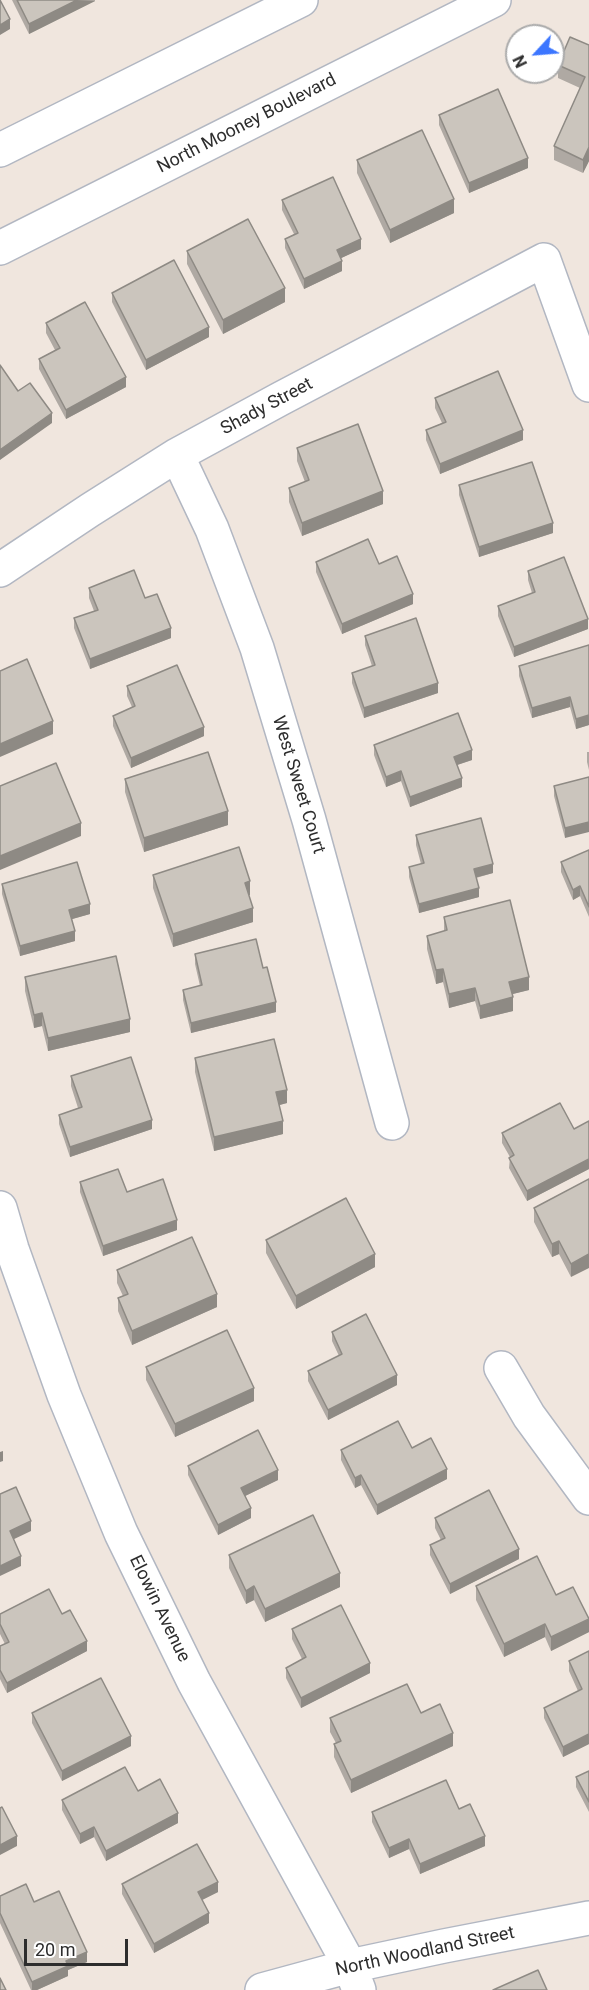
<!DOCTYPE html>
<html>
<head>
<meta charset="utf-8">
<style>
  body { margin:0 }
  #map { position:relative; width:589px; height:1990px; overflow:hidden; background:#f0e6de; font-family:Roboto,sans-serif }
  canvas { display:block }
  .north { position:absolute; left:505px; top:24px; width:60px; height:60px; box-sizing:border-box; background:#fff; border:2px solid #ababab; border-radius:50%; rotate:244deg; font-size:16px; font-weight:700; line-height:24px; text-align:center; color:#2d2d2d }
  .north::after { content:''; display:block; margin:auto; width:21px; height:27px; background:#3c76ff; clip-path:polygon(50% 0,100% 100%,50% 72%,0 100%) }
  .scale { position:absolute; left:24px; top:1939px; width:104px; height:27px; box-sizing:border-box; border:3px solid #2d2d2d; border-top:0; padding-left:8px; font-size:18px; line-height:21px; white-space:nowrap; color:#2d2d2d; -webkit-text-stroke:4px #fff; paint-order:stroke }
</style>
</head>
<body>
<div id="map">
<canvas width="589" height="1990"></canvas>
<div class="north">N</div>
<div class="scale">20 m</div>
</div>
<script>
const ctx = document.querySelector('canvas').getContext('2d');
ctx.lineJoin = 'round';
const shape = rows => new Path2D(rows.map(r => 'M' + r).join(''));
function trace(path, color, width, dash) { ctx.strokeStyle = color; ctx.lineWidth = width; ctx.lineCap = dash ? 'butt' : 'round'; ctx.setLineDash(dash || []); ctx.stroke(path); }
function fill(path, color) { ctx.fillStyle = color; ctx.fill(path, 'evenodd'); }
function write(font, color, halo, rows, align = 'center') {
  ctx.font = font + ' Roboto,sans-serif'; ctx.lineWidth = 4.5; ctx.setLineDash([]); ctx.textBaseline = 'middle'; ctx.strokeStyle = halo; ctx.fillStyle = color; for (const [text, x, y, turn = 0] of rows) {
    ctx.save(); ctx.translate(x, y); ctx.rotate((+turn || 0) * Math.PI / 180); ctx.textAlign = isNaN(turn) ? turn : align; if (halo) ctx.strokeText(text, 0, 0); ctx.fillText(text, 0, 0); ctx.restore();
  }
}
const minor = shape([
  [177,455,212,529,257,648,309,820,392,1123],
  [0,570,90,510,177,455,280,399,544,260,589,385],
  [0,1208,12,1249,64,1395,121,1533,194,1682,350,1966,359,1990],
  [501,1368,529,1416,589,1498],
  [262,1990,350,1966,444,1946,589,1918]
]);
const tertiary = shape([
  [0,150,301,0],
  [0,248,494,0]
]);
const wall = shape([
  [12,0,95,0,95,1,29,34],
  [589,45,589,161,583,173,554,160,554,146,580,88,558,78,558,65],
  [439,115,528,168,469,193,439,125],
  [357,160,454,213,390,243,357,173],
  [282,200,361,249,341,258,342,271,304,289,285,248,285,239,294,234,282,210],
  [187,251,285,302,223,334,187,264],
  [112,293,209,337,146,370,112,302],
  [46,323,126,387,66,419,39,369,39,359,55,350,46,333],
  [435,398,523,440,440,474,426,440,426,430,442,423,435,408],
  [297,448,383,504,302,536,289,502,289,488,305,482,297,461],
  [459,485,553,533,479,557,459,495],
  [316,562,379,564,413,604,342,634,316,572],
  [528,571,588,629,514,657,498,616,498,606,532,593,528,580],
  [89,588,145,598,171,638,90,669,74,628,74,618,94,611,89,598],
  [365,636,438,693,364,718,352,683,352,673,372,666,365,645],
  [589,645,589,725,576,729,570,707,532,718,519,676,519,666],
  [127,686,204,736,131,768,113,726,113,716,132,707,127,696],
  [374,745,472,760,457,765,462,787,410,807,401,781,386,787,374,755],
  [587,752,589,752,589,770,587,762],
  [589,777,565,838,554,796,554,786],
  [125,779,228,825,144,852,125,792],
  [416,835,493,873,476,878,479,897,419,913,409,877,409,867,421,864,416,845],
  [589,850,589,917,580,896,573,900,561,872,561,862],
  [153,875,250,895,249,895,253,922,173,947,153,888],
  [2,884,90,914,72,919,75,941,20,956,2,894],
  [444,917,529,990,512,994,513,1011,480,1019,475,1001,449,1008,443,982,436,984,427,949,427,936,444,931],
  [195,954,263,968,276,1012,191,1033,183,1000,183,990,200,986,195,964],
  [25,977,130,1032,48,1051,42,1026,34,1028,25,991],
  [195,1058,287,1103,279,1105,283,1134,214,1151,195,1072],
  [71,1076,152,1129,70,1157,59,1124,59,1115,78,1108,71,1086],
  [589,1121,589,1169,527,1201,509,1168,510,1157,502,1143,502,1133,574,1129],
  [589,1179,571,1277,559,1254,552,1257,534,1222,534,1208],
  [80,1182,127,1192,177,1230,103,1256,80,1192],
  [266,1240,375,1267,296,1309,266,1253],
  [117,1270,217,1307,132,1345,118,1311,118,1298,123,1296,117,1283],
  [332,1332,397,1385,328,1420,308,1381,308,1371,339,1356,332,1341],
  [146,1367,254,1401,175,1437,146,1380],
  [412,1448,447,1479,377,1515,361,1485,355,1488,341,1460,341,1450],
  [188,1466,278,1480,245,1496,251,1518,218,1535,188,1475],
  [435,1518,519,1559,450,1594,430,1555,430,1545,441,1540,435,1528],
  [229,1555,340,1587,265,1622,254,1600,246,1604,229,1568],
  [476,1586,556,1595,589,1632,551,1651,545,1637,504,1657,476,1600],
  [0,1614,87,1651,7,1693,0,1679,0,1646,5,1644,0,1634],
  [292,1629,370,1673,301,1708,286,1678,286,1668,302,1659,292,1639],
  [589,1651,589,1744,563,1757,544,1718,544,1708,578,1691,569,1671,569,1661],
  [32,1713,131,1746,62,1781,32,1723],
  [421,1713,453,1746,351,1793,334,1757,334,1744,336,1743,330,1732,330,1718],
  [589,1771,589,1812,576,1787,576,1777],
  [138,1791,178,1823,106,1861,94,1837,80,1844,62,1810,62,1800],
  [459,1809,485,1846,420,1874,409,1849,389,1858,372,1822,372,1812],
  [122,1884,218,1892,202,1900,209,1923,154,1953,122,1894],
  [0,1896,34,1902,87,1962,68,1970,68,1976,37,1990,31,1990,0,1923]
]);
const shadedWall = shape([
  [77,0,95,1,29,34,29,24],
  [10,19,10,29,0,35,0,25],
  [589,147,589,161,583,173,583,160],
  [528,158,528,168,469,193,469,183],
  [454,199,454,213,390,243,390,230],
  [361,239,361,249,337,260,337,250],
  [342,261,342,271,304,289,304,279],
  [285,288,285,302,223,334,223,320],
  [209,327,209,337,146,370,146,360],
  [126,377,126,387,66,419,66,410],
  [52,413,52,423,0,460,0,450],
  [523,430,523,440,440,474,440,464],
  [383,491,383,504,302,536,302,523],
  [553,523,553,533,479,557,479,547],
  [413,594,413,604,342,634,342,624],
  [588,619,588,629,514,657,514,647],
  [171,628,171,638,90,669,90,659],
  [438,683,438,693,364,718,364,708],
  [570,697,570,707,532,718,532,708],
  [589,715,589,725,576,729,576,719],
  [53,721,53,734,0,757,0,744],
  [204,727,204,736,131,768,131,758],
  [472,750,472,760,454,766,454,757],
  [401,771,401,781,386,787,386,777],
  [462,778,462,787,410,807,410,797],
  [228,811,228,825,144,852,144,838],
  [589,822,589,832,565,838,565,828],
  [81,823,81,836,0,870,0,856],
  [493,864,493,873,474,878,474,869],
  [250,881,250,895,245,896,245,883],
  [580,886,580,896,573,900,573,890],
  [479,888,479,897,419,913,419,904],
  [90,904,90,914,69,920,69,910],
  [253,908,253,922,173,947,173,934],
  [75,931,75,941,20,956,20,946],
  [443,969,443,982,436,984,436,970],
  [529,977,529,990,509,995,509,982],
  [475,988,475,1001,449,1008,449,994],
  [513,997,513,1011,480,1019,480,1006],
  [276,1002,276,1012,191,1033,191,1023],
  [42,1013,42,1026,34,1028,34,1015],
  [130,1019,130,1032,48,1051,48,1038],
  [287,1090,287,1103,276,1106,276,1092],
  [152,1120,152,1129,70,1157,70,1147],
  [283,1121,283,1134,214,1151,214,1137],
  [589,1159,589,1169,527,1201,527,1191],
  [177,1220,177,1230,103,1256,103,1246],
  [559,1241,559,1254,552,1257,552,1244],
  [375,1254,375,1267,296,1309,296,1296],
  [589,1254,589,1268,571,1277,571,1264],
  [217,1294,217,1307,132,1345,132,1331],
  [397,1375,397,1385,328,1420,328,1410],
  [254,1388,254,1401,175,1437,175,1424],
  [3,1451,3,1461,0,1462,0,1452],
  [447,1469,447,1479,377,1515,377,1505],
  [278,1470,278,1480,241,1498,241,1488],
  [361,1475,361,1485,355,1488,355,1478],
  [251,1508,251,1518,218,1535,218,1525],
  [31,1521,31,1531,10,1541,10,1531],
  [519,1549,519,1559,450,1594,450,1584],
  [21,1556,21,1566,0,1576,0,1566],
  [340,1573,340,1587,265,1622,265,1609],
  [254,1586,254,1600,246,1604,246,1591],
  [589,1619,589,1632,551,1651,551,1637],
  [545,1624,545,1637,504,1657,504,1644],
  [87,1641,87,1651,7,1693,7,1683],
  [370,1663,370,1673,301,1708,301,1698],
  [453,1733,453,1746,351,1793,351,1780],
  [589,1734,589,1744,563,1757,563,1747],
  [131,1736,131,1746,62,1781,62,1771],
  [178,1813,178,1823,106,1861,106,1851],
  [94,1827,94,1837,80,1844,80,1834],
  [17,1836,17,1846,0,1855,0,1845],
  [485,1836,485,1846,420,1874,420,1864],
  [409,1839,409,1849,389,1858,389,1848],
  [218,1882,218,1892,198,1902,198,1892],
  [209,1913,209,1923,154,1953,154,1944],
  [87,1952,87,1962,68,1970,68,1976,37,1990,32,1990,32,1982,66,1961]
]);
const building = shape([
  [0,0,10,19,0,25,0,0],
  [17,0,77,0,29,24,17,0],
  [570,37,589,45,589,147,583,160,554,146,585,77,558,65,570,37],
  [498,89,528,158,469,183,439,115,498,89],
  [422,130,454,199,390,230,357,160,422,130],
  [333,177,361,239,337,250,342,261,304,279,285,239,298,233,282,200,333,177],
  [248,219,285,288,223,320,187,251,248,219],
  [174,260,209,327,146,360,112,293,174,260],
  [85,302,126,377,66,410,39,359,60,348,46,323,85,302],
  [0,365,18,391,30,383,52,413,0,450,0,365],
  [498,371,523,430,440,464,426,430,446,422,435,398,498,371],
  [358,424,383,491,302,523,289,488,309,480,297,448,358,424],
  [532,462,553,523,479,547,459,485,532,462],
  [368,539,379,564,397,556,413,594,342,624,316,562,368,539],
  [564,557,588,619,514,647,498,606,535,592,528,571,564,557],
  [134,570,145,598,157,594,171,628,90,659,74,618,98,610,89,588,134,570],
  [416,618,438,683,364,708,352,673,375,665,365,636,416,618],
  [589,645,589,715,576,719,570,697,532,708,519,666,589,645],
  [27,659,53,721,0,744,0,671,27,659],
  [177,665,204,727,131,758,113,716,135,706,127,686,177,665],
  [458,713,472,750,454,757,462,778,410,797,401,771,386,777,374,745,458,713],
  [208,752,228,811,144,838,125,779,208,752],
  [56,763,81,823,0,856,0,786,56,763],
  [589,777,589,822,565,828,554,786,589,777],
  [481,818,493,864,474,869,479,888,419,904,409,867,424,863,416,835,481,818],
  [239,847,250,881,245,883,253,908,173,934,153,875,239,847],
  [589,850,589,907,580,886,573,890,561,862,589,850],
  [77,862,90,904,69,910,75,931,20,946,2,884,77,862],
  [510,900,529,977,509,982,513,997,480,1006,475,988,449,994,443,969,436,970,427,936,447,930,444,917,510,900],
  [256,939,263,968,267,967,276,1002,191,1023,183,990,202,985,195,954,256,939],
  [116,956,130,1019,48,1038,42,1013,34,1015,25,977,116,956],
  [274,1039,287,1090,276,1092,283,1121,214,1137,195,1058,274,1039],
  [131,1057,152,1120,70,1147,59,1115,82,1107,71,1076,131,1057],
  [560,1103,574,1129,589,1121,589,1159,527,1191,509,1158,514,1155,502,1133,560,1103],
  [118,1169,127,1192,163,1179,177,1220,103,1246,80,1182,118,1169],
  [589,1179,589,1254,571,1264,559,1241,552,1244,534,1208,589,1179],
  [346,1198,375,1254,296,1296,266,1240,346,1198],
  [192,1237,217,1294,132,1331,118,1298,128,1294,117,1270,192,1237],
  [366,1314,397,1375,328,1410,308,1371,342,1354,332,1332,366,1314],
  [227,1330,254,1388,175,1424,146,1367,227,1330],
  [398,1421,412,1448,431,1438,447,1469,377,1505,361,1475,355,1478,341,1450,398,1421],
  [258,1430,278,1470,241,1488,251,1508,218,1525,188,1466,258,1430],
  [16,1487,31,1521,10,1531,21,1556,0,1566,0,1494,16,1487],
  [489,1490,519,1549,450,1584,430,1545,445,1538,435,1518,489,1490],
  [313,1515,340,1573,265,1609,254,1586,246,1591,229,1555,313,1515],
  [537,1556,556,1595,573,1587,589,1619,551,1637,545,1624,504,1644,476,1586,537,1556],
  [49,1589,62,1614,70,1610,87,1641,7,1683,0,1670,0,1646,9,1642,0,1624,0,1614,49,1589],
  [341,1605,370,1663,301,1698,286,1668,306,1657,292,1629,341,1605],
  [589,1651,589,1734,563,1747,544,1708,582,1689,569,1661,589,1651],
  [101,1678,131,1736,62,1771,32,1713,101,1678],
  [407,1684,421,1713,440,1704,453,1733,351,1780,334,1744,341,1741,330,1718,407,1684],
  [125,1767,138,1791,160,1779,178,1813,106,1851,94,1827,80,1834,62,1800,125,1767],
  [589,1771,589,1802,576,1777,589,1771],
  [446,1780,459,1809,470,1804,485,1836,420,1864,409,1839,389,1848,372,1812,446,1780],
  [2,1807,17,1836,0,1845,0,1808,2,1807],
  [197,1844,218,1882,198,1892,209,1913,154,1944,122,1884,197,1844],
  [26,1884,34,1902,59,1891,87,1952,66,1961,68,1966,32,1982,0,1913,0,1896,26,1884],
  [538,1970,547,1990,493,1990,538,1970],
  [0,1978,6,1990,0,1990,0,1978]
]);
const streetNames = [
  ["North Mooney Boulevard",247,124,-27],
  ["Shady Street",267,407,-28],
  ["West Sweet Court",298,785,73],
  ["Elowin Avenue",159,1609,64],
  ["North Woodland Street",425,1952,-12]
];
trace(minor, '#b2b7c2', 36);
trace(tertiary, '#b2b7c2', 36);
trace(minor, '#fff', 33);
trace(tertiary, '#fff', 33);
fill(wall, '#afa9a3');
fill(shadedWall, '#8e8a84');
fill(building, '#cbc5bd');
trace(building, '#8e8a84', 1.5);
write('18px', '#2d2d2d', '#fff', streetNames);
</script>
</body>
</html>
